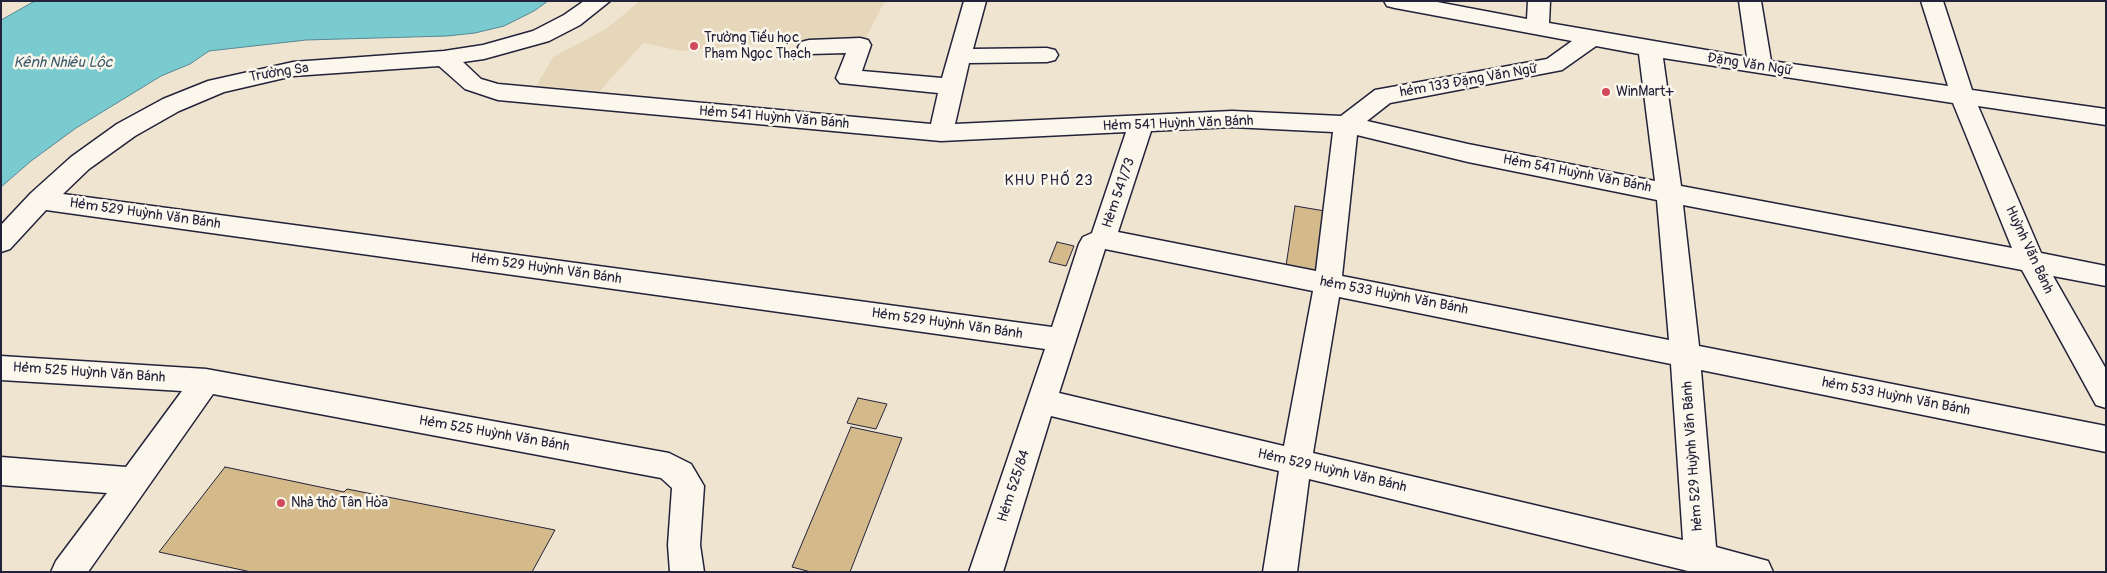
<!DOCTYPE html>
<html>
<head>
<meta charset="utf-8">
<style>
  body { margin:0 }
  #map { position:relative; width:2107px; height:573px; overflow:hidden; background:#efe4cf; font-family:Pangolin,sans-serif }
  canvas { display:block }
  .frame { position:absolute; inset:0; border:2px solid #22223b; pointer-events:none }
</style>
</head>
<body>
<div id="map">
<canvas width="2107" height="573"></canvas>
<div class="frame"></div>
</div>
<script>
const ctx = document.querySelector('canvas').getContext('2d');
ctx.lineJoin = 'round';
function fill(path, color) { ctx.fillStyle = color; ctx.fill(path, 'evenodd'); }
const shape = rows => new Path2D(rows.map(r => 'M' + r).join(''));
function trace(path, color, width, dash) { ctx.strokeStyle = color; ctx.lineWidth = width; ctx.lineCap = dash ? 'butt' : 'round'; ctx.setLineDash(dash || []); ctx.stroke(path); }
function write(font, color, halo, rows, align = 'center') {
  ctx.font = font + ' Pangolin,sans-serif'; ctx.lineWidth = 5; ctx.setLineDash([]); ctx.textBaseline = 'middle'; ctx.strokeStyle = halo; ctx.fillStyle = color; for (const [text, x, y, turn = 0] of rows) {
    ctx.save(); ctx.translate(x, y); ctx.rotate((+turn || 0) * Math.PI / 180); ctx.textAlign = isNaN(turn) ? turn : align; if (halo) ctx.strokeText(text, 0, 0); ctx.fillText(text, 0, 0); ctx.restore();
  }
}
const built = shape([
  [640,1,885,1,864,41,756,44,681,51,643,43,600,91,536,86,553,57,606,29]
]);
const water = shape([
  [35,1,548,1,534,11,504,26,475,33,447,36,306,40,209,51,190,64,161,76,76,128,31,161,1,187,1,20,35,1]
]);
const building = shape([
  [1295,206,1331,212,1324,273,1286,266,1295,206],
  [1057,242,1074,246,1066,266,1049,262,1057,242],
  [858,398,887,404,876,429,847,423,858,398],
  [851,427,902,438,850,572,811,572,792,567,851,427],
  [225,467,344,492,347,489,555,530,532,572,251,572,159,552,225,467]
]);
const minor = shape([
  [584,1,610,1,580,25,549,41,484,59,463,62,481,79,498,84,931,124,938,93,840,83,836,78,846,53,809,54,801,52,798,47,801,42,809,40,860,38,868,40,871,45,862,71,942,78,964,1,986,1,973,49,1047,48,1055,50,1058,55,1055,60,1047,62,969,63,955,124,1232,111,1341,116,1375,90,1547,59,1572,41,1395,8,1387,6,1384,1,1432,1,1527,19,1528,1,1550,1,1549,23,1747,57,1739,1,1761,1,1771,61,1948,86,1921,1,1943,1,1972,90,2106,109,2106,125,1978,106,2041,253,2106,266,2106,286,2053,276,2106,369,2106,408,2096,405,2022,270,1683,205,1699,346,2106,426,2106,452,1701,370,1716,547,1768,561,1773,572,1692,572,1309,479,1297,572,1263,572,1279,471,1051,416,1003,572,969,572,1045,349,46,210,10,249,1,252,1,225,31,193,71,157,117,124,163,99,208,81,293,62,444,51,483,45,533,31,564,15,584,1],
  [1596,46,1639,54,1655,181,1468,144,1367,121,1390,103,1562,70,1596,46],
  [1663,58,1953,103,2012,248,1681,186,1663,58],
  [439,66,465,89,498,100,941,141,1126,132,1092,233,1083,237,1079,244,1052,327,63,194,89,169,135,136,179,111,224,92,293,76,439,66],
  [1232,127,1333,132,1316,271,1118,232,1151,131,1232,127],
  [1357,135,1468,162,1657,200,1669,340,1342,276,1357,135],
  [1105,249,1313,291,1284,446,1059,393,1105,249],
  [1339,297,1671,364,1683,540,1313,453,1339,297],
  [1,356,206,369,669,453,691,464,704,486,700,545,704,572,670,572,668,545,672,488,661,478,213,394,88,572,51,572,56,561,107,493,1,485,1,457,126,467,182,391,1,380,1,356]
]);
const markers = [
  [694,46,5,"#d1495b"],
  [1606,92,5,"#d1495b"],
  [281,503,5,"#d1495b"]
];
const poiNames = [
  ["Trường Tiểu học",704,38],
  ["Phạm Ngọc Thạch",704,54],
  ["WinMart+",1616,92],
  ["Nhà thờ Tân Hòa",291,503]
];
const streetNames = [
  ["Đặng Văn Ngữ",1750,65,9],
  ["Trường Sa",279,73,-9],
  ["hẻm 133 Đặng Văn Ngữ",1469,81,-10],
  ["Hẻm 541 Huỳnh Văn Bánh",774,118,5],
  ["Hẻm 541 Huỳnh Văn Bánh",1178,124,-2],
  ["Hẻm 541 Huỳnh Văn Bánh",1577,174,11],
  ["Hèm 541/73",1119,193,-71],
  ["Hẻm 529 Huỳnh Văn Bánh",145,214,8],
  ["Huỳnh Văn Bánh",2029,250,65],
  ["Hẻm 529 Huỳnh Văn Bánh",546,269,8],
  ["hẻm 533 Huỳnh Văn Bánh",1394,296,11],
  ["Hẻm 529 Huỳnh Văn Bánh",947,324,8],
  ["Hẻm 525 Huỳnh Văn Bánh",89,373,4],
  ["hẻm 533 Huỳnh Văn Bánh",1896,397,11],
  ["Hẻm 525 Huỳnh Văn Bánh",494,434,10],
  ["hẻm 529 Huỳnh Văn Bánh",1693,456,-94],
  ["Hẻm 529 Huỳnh Văn Bánh",1332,471,13],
  ["Hẻm 525/84",1014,486,-72]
];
const waterNames = [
  ["Kênh Nhiêu Lộc",63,63]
];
const neighbourhoodNames = [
  ["KHU PHỐ 23",1049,181]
];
fill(built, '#e7d7ba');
fill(water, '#79cbcf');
trace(water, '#568794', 1);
fill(building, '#d4b98a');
trace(building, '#22223b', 1);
trace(minor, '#22223b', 3);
fill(minor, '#fbf7ec');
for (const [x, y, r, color] of markers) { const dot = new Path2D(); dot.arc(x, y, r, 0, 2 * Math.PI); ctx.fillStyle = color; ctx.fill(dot); trace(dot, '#fbf7ec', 2); }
write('14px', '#22223b', '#fbf7ec', poiNames, 'left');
write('14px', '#22223b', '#fbf7ec', streetNames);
write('italic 15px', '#405d6f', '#fbf7ec', waterNames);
ctx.letterSpacing = '1px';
write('15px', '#22223b', '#fbf7ec', neighbourhoodNames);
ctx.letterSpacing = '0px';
</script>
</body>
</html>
